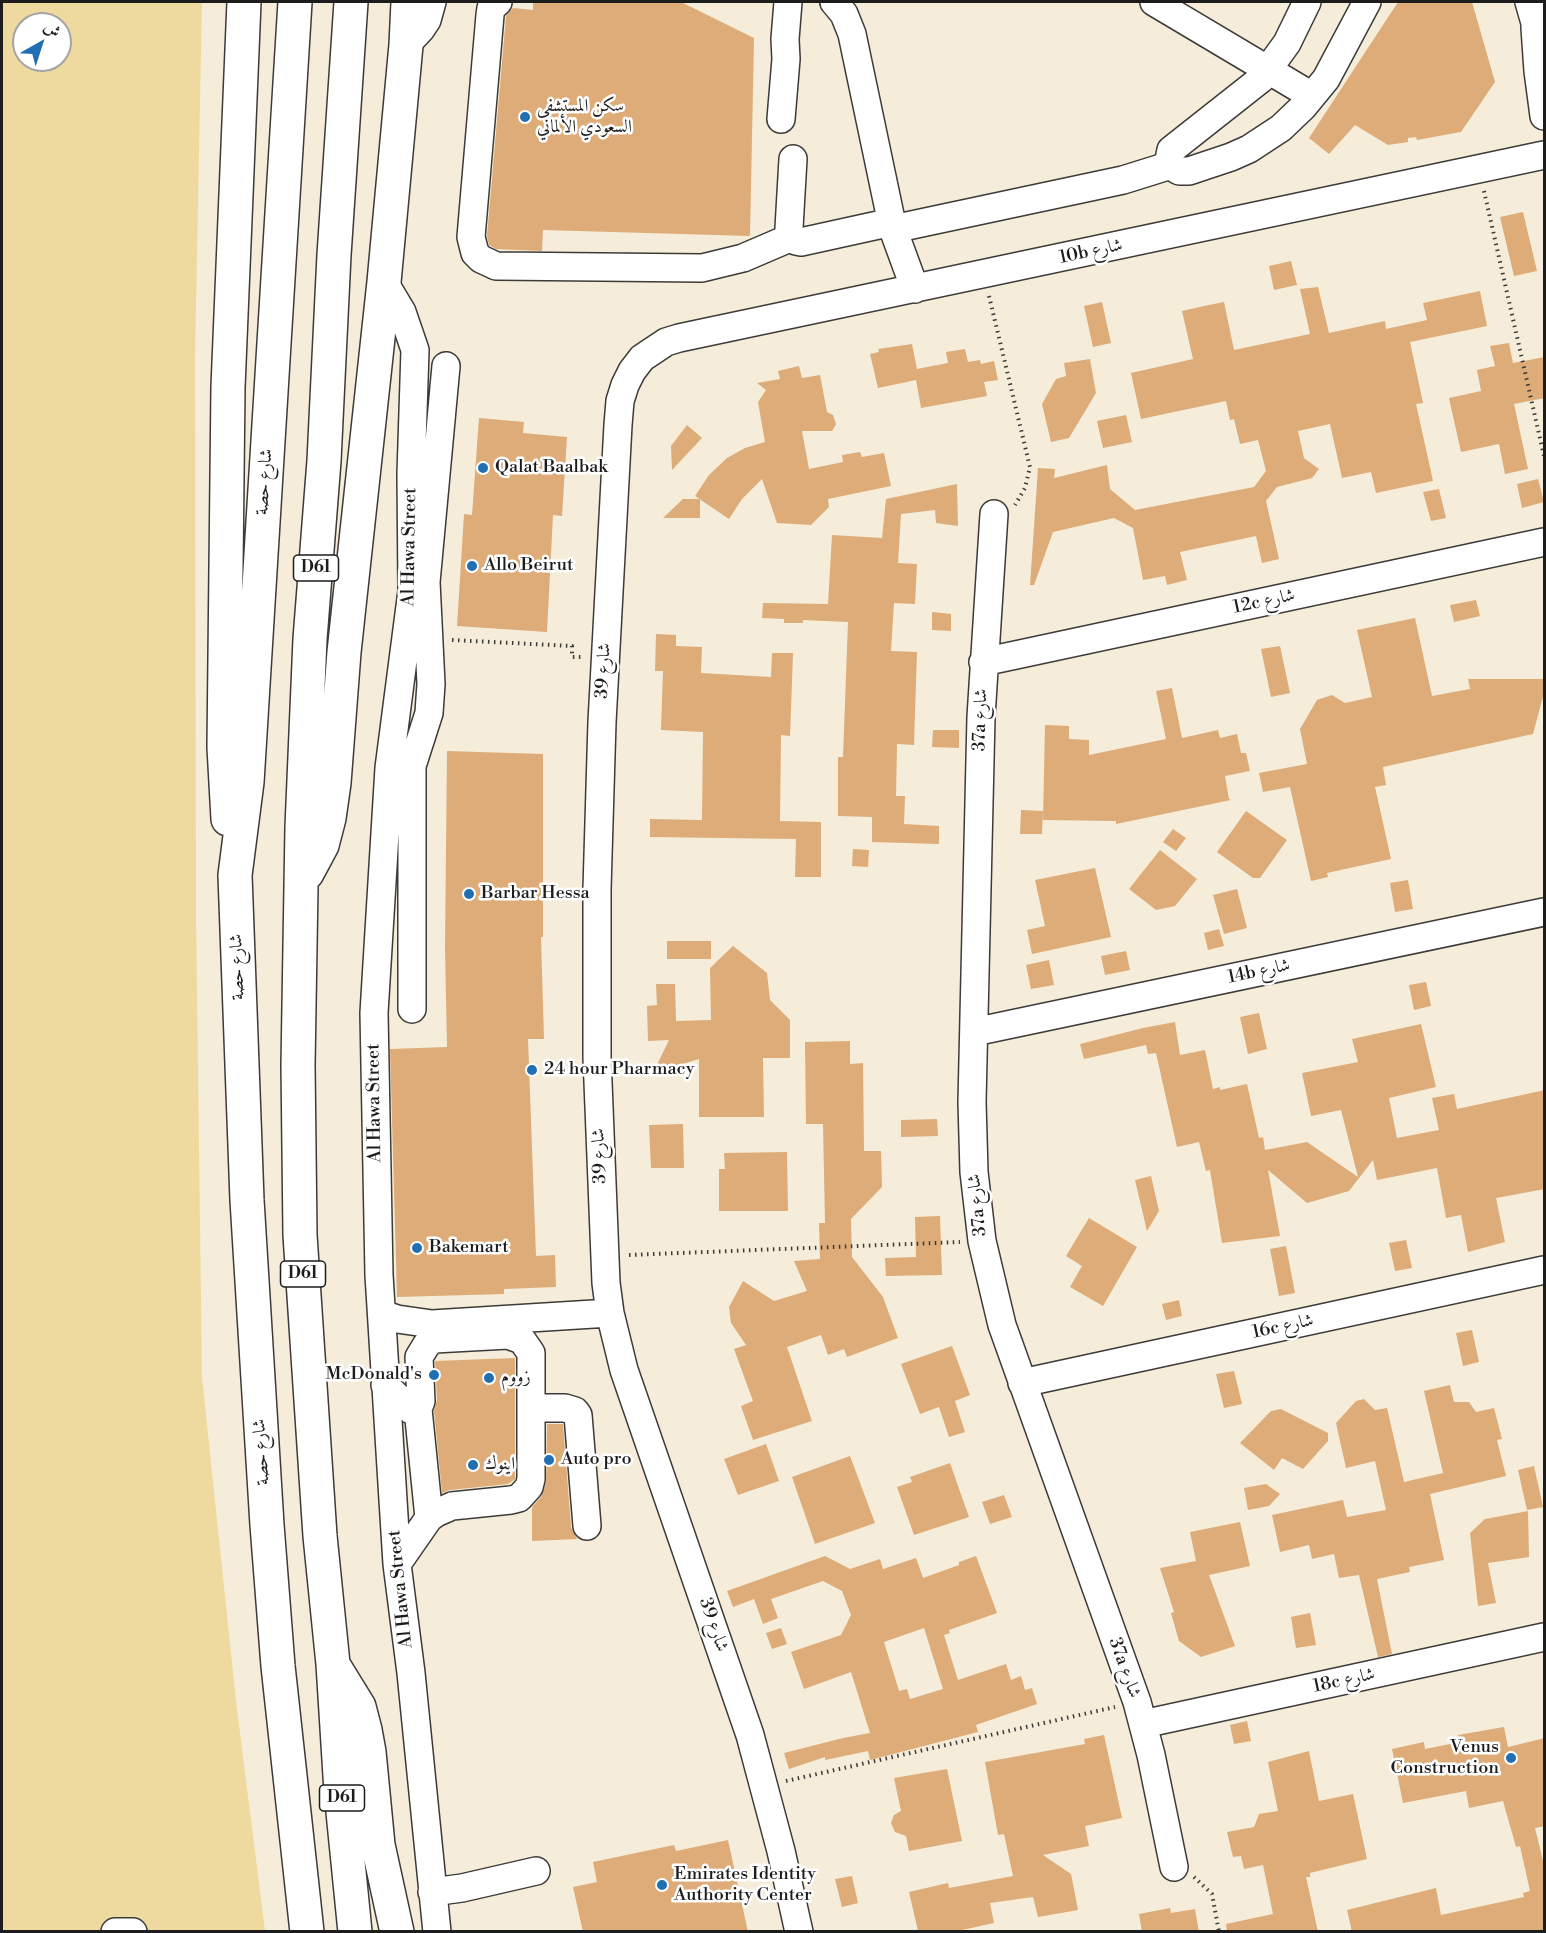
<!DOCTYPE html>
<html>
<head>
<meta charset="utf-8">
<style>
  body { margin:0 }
  #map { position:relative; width:1546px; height:1933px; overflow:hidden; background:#f5edda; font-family:"Libre Bodoni",Amiri,serif }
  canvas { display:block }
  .frame { position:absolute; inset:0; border:3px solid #1c1c1c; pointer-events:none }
  .north { position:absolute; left:12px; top:12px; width:60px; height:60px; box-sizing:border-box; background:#fff; border:2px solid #a4a4a4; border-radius:50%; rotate:39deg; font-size:16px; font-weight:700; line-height:24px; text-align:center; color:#1c1c1c }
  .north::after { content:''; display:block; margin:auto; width:21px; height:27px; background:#1f6fb2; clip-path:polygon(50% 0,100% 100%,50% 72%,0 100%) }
</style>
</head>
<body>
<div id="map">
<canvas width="1546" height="1933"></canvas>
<div class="frame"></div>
<div class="north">ش</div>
</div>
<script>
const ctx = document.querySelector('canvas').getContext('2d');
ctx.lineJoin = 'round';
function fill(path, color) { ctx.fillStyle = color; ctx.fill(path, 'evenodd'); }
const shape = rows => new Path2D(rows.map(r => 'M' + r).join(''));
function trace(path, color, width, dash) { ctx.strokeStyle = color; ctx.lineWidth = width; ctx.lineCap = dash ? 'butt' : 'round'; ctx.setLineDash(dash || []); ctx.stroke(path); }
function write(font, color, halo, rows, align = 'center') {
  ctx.font = font + ' "Libre Bodoni",Amiri,serif'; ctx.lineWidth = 5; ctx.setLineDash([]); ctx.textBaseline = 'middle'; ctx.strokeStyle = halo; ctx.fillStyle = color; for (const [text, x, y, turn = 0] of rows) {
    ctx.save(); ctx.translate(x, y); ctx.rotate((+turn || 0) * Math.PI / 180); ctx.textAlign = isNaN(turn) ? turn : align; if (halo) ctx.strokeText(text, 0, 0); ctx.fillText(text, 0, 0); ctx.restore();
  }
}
const sand = shape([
  [2,2,202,2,195,357,196,915,202,1377,236,1701,265,1931,2,1932],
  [24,24,60,24,60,60,24,60]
]);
const building = shape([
  [533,2,681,2,754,38,750,236,543,230,542,251,496,249,489,245,487,236,506,16,513,8,533,10],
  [1398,2,1472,2,1495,82,1461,132,1417,140,1416,137,1408,138,1408,142,1388,145,1355,125,1329,154,1309,138],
  [1523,212,1537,271,1514,276,1500,217],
  [1291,261,1297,285,1274,290,1269,266],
  [1318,287,1329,333,1385,321,1386,329,1427,320,1423,303,1480,291,1487,326,1410,342,1423,403,1416,404,1433,481,1376,493,1371,472,1342,478,1330,424,1298,431,1304,458,1319,469,1312,478,1277,487,1266,501,1279,559,1262,563,1256,536,1180,552,1187,580,1167,585,1165,576,1143,580,1133,528,1114,518,1053,532,1034,585,1030,585,1038,468,1055,469,1054,478,1107,465,1110,489,1135,510,1254,487,1266,471,1258,440,1240,444,1234,419,1230,420,1226,401,1141,419,1131,373,1193,359,1182,311,1204,306,1224,302,1234,350,1310,334,1300,289],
  [1102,302,1111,343,1093,347,1084,306],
  [1509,343,1513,363,1545,357,1545,398,1514,404,1528,469,1505,474,1499,444,1461,452,1449,398,1481,391,1477,370,1495,366,1490,346],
  [912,344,917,369,948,363,946,352,965,349,968,362,980,360,981,364,994,361,998,380,984,382,987,396,921,408,916,380,878,388,870,354,879,352,878,349],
  [1090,359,1096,393,1069,438,1051,442,1042,404,1056,379,1066,376,1064,363],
  [799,366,802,378,820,375,827,412,833,415,836,424,832,431,802,431,809,469,843,462,842,455,860,452,862,457,884,453,891,486,828,499,829,507,811,525,777,523,762,479,742,499,729,519,695,496,709,475,727,458,745,448,765,442,758,402,766,390,757,383,780,379,778,371],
  [1126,415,1132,442,1103,448,1097,421],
  [479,418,524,422,523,433,567,437,562,516,553,515,547,632,457,626,464,514,472,515],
  [687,425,702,438,672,470,671,446],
  [1538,479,1544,502,1522,508,1517,484],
  [957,484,958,526,936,523,935,510,901,514,898,563,917,564,915,604,894,603,891,651,917,652,914,745,897,744,896,796,905,796,904,824,939,826,939,844,872,842,872,817,838,816,838,757,843,757,848,622,803,620,803,623,784,623,784,619,762,618,763,603,828,604,832,535,882,538,886,499],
  [1439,489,1446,518,1431,521,1423,492],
  [683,499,700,499,700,518,663,518],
  [1476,600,1480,616,1454,622,1450,605],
  [932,612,951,614,951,631,932,630],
  [1415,618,1432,696,1470,689,1468,679,1545,679,1545,689,1533,734,1383,767,1386,785,1375,787,1391,859,1327,873,1328,877,1311,881,1290,787,1263,792,1259,773,1307,764,1300,729,1317,700,1332,695,1345,703,1372,697,1357,630],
  [656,634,676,635,676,646,702,647,701,673,771,677,772,653,793,653,790,736,781,735,780,821,821,822,821,877,795,877,796,839,650,837,650,819,702,820,703,732,661,730,663,671,655,671],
  [1280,646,1290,693,1271,697,1261,649],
  [1172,688,1182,738,1218,730,1220,738,1237,734,1241,753,1246,753,1250,771,1225,776,1229,799,1231,800,1116,824,1116,821,1043,820,1045,725,1069,726,1069,739,1089,740,1089,755,1166,739,1156,691],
  [933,730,959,730,959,748,932,747],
  [447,751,543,754,543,937,541,937,544,1039,528,1039,536,1256,555,1255,556,1287,504,1289,504,1294,397,1297,390,1049,447,1047,445,948],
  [1021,810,1043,811,1042,834,1020,834],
  [1246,811,1287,840,1260,878,1253,878,1217,852],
  [1173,829,1186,838,1176,851,1163,842],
  [853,849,869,850,868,867,852,866],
  [1160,850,1197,879,1175,906,1156,910,1129,889],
  [1095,868,1111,937,1032,954,1027,930,1045,926,1035,880],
  [1408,880,1413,909,1395,912,1390,883],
  [1237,889,1247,928,1224,934,1213,895],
  [1219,929,1224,946,1208,950,1204,933],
  [667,941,711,941,711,959,667,959],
  [733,946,767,973,770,1000,790,1020,790,1058,763,1058,764,1117,699,1117,699,1059,653,1073,669,1040,648,1041,647,1006,657,1005,656,984,675,984,676,1021,711,1020,710,968],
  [1126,951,1130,970,1105,975,1101,956],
  [1049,960,1054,985,1031,989,1026,965],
  [1426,982,1431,1006,1414,1010,1409,985],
  [1259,1013,1267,1049,1248,1054,1240,1017],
  [1175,1022,1180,1055,1205,1050,1213,1089,1220,1087,1220,1090,1247,1084,1259,1138,1263,1137,1265,1150,1307,1142,1358,1177,1341,1110,1311,1116,1302,1073,1358,1062,1352,1039,1421,1024,1436,1087,1389,1098,1397,1138,1439,1130,1432,1098,1454,1094,1457,1109,1545,1090,1545,1189,1496,1198,1505,1242,1468,1252,1461,1215,1446,1218,1437,1168,1377,1180,1373,1160,1349,1191,1307,1203,1268,1170,1280,1236,1222,1243,1210,1170,1206,1171,1199,1142,1177,1147,1156,1053,1148,1054,1146,1045,1084,1059,1080,1044,1143,1028],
  [850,1041,850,1064,863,1063,864,1151,881,1151,882,1187,851,1219,852,1257,883,1297,898,1338,847,1357,844,1349,828,1355,821,1335,787,1347,812,1421,753,1440,741,1406,753,1401,734,1349,746,1345,731,1323,729,1307,743,1281,774,1301,807,1291,794,1261,820,1259,819,1223,825,1223,823,1124,806,1124,805,1042],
  [937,1119,938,1136,901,1137,901,1120],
  [683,1124,684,1168,651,1168,649,1125],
  [787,1152,788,1211,719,1211,719,1169,725,1169,724,1153],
  [1151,1176,1159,1211,1147,1231,1135,1180],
  [940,1216,942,1275,886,1276,885,1258,916,1257,915,1217],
  [1089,1218,1137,1247,1103,1306,1070,1287,1082,1266,1066,1256],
  [1406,1240,1412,1268,1395,1271,1389,1243],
  [1286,1246,1295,1293,1279,1296,1270,1249],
  [1179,1300,1182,1316,1166,1320,1162,1304],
  [1472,1330,1479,1362,1463,1366,1456,1333],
  [952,1346,970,1395,955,1401,965,1432,949,1437,939,1407,920,1414,901,1364],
  [515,1358,515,1479,508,1484,450,1490,442,1493,434,1411,437,1400,435,1361],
  [1234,1371,1242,1404,1224,1408,1216,1374],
  [1450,1385,1454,1402,1469,1402,1476,1412,1494,1408,1502,1439,1497,1440,1506,1476,1430,1494,1444,1560,1409,1567,1410,1572,1377,1579,1392,1654,1378,1657,1359,1575,1339,1578,1334,1554,1312,1559,1309,1545,1280,1552,1272,1515,1343,1500,1347,1517,1386,1510,1375,1461,1346,1468,1336,1423,1356,1401,1364,1399,1375,1410,1387,1408,1404,1482,1443,1473,1424,1391],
  [1281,1409,1328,1433,1328,1441,1303,1469,1282,1458,1274,1470,1240,1443,1271,1411],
  [547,1424,563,1424,571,1527,577,1539,532,1541,532,1507,541,1497,546,1483],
  [766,1444,779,1481,738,1495,724,1459],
  [850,1456,875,1523,815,1544,792,1477],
  [950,1463,969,1517,914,1535,897,1487,912,1482,910,1477],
  [1534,1466,1543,1507,1527,1510,1518,1470],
  [1266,1484,1280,1494,1269,1506,1248,1510,1244,1488],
  [1004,1495,1012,1517,990,1524,982,1502],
  [1528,1511,1529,1557,1488,1563,1496,1603,1478,1606,1470,1533,1485,1519],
  [1240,1522,1250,1566,1209,1575,1235,1646,1201,1657,1179,1641,1171,1613,1174,1612,1160,1568,1196,1561,1190,1532],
  [825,1556,850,1569,880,1559,883,1569,916,1558,923,1578,959,1565,959,1562,976,1556,997,1613,949,1630,950,1633,944,1635,958,1680,1006,1664,1011,1680,1021,1676,1025,1690,1032,1688,1037,1704,976,1725,978,1732,870,1760,868,1751,825,1760,825,1757,789,1769,784,1753,843,1738,870,1733,851,1672,804,1689,791,1652,841,1635,851,1615,842,1591,823,1581,771,1599,778,1618,763,1624,754,1599,733,1607,727,1591],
  [924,1628,943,1689,910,1699,907,1689,899,1691,884,1642],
  [1310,1613,1316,1645,1296,1648,1291,1617],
  [781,1628,787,1644,772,1649,766,1633],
  [1247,1721,1251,1741,1234,1744,1230,1725],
  [1504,1727,1508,1747,1545,1738,1545,1826,1535,1828,1545,1869,1545,1932,1352,1932,1347,1910,1436,1888,1441,1915,1524,1897,1523,1893,1530,1891,1520,1846,1516,1847,1503,1801,1469,1808,1466,1791,1403,1803,1392,1749,1424,1742,1425,1749,1460,1742,1458,1735],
  [1104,1735,1122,1818,1085,1826,1089,1846,1043,1855,1071,1874,1078,1910,1038,1917,1033,1897,990,1903,994,1923,953,1932,918,1931,909,1892,948,1883,949,1888,1013,1876,1004,1834,998,1835,985,1762,1085,1744,1084,1739],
  [1309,1751,1319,1801,1353,1794,1367,1859,1310,1873,1310,1877,1306,1877,1318,1932,1227,1932,1226,1924,1273,1914,1263,1865,1244,1869,1241,1856,1233,1857,1227,1832,1254,1827,1259,1814,1278,1811,1268,1762],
  [947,1769,962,1841,909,1851,906,1836,895,1832,891,1823,894,1815,901,1811,894,1778],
  [728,1840,748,1932,583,1932,573,1887,597,1882,593,1862,674,1845,676,1851],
  [852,1876,858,1903,842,1907,835,1879],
  [1170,1908,1171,1913,1195,1909,1199,1932,1142,1932,1139,1914]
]);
const path = shape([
  [1484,191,1544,456],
  [989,296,1030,467,1025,488,1015,505],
  [452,640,572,646,572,657,583,657],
  [629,1255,960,1242],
  [786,1781,1115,1707],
  [1194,1877,1212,1894,1219,1932]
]);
const minor = shape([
  [498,2,491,8,490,15,471,237,475,253,481,259,496,266,702,268,743,258,792,237],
  [834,2,844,14,852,34,893,229,915,289],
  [1154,2,1312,96],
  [1307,2,1287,43,1261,79,1171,150,1169,160,1174,168,1179,171,1189,171,1231,157,1249,149,1281,128,1303,107,1326,79,1367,2],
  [1529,2,1541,44],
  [1535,28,1538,71,1544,116],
  [406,45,421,29,427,20,432,2],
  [781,119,786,59,785,39,788,2],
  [793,159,789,228,790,233,796,241,801,242,892,222],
  [893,229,1123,180,1171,165],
  [384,282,402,312,415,350,411,474,412,591,389,768,374,1013,379,1275,397,1564,411,1673,437,1932],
  [994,514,981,717,972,1102,974,1172,982,1241,1002,1325,1137,1702,1151,1755,1174,1867],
  [983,662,1544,542],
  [412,1009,412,766,429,713,431,684,426,582,446,366],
  [974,1032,1544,912],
  [382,1314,397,1319,432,1324,610,1313],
  [1022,1383,1544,1270],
  [385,1385,411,1410,418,1409,421,1401,419,1357,427,1344,434,1339,508,1335,522,1340,531,1353,531,1479,529,1487,519,1498,511,1500,452,1506,436,1513,429,1518,397,1564],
  [531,1408,565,1408,575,1411,578,1415,587,1526],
  [418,1409,429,1518],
  [1143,1724,1544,1637],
  [432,1892,462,1888,536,1871],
  [115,1932,133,1932],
  [799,1932,781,1851,750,1735,624,1370,610,1313,606,1283,597,1057,597,889,602,722,618,425,620,401,625,385,632,371,642,358,666,342,679,338,1544,155]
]);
const major = shape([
  [295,2,247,782,235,875,247,1200,267,1525,278,1666,307,1932],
  [351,2,334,255,324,461,310,639,302,827,298,1065,300,1235,320,1536,333,1664,341,1792,355,1932],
  [228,819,224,747,228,387,244,2],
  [307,873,322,845,329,818,334,783,344,652,384,282,406,45,408,2],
  [335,1668,359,1707,365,1730,369,1752,378,1845,397,1932]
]);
const markers = [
  [525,117,6,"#1f6fb2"],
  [483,468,6,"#1f6fb2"],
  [472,566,6,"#1f6fb2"],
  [469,894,6,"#1f6fb2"],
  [532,1070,6,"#1f6fb2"],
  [417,1248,6,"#1f6fb2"],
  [434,1375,6,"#1f6fb2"],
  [489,1378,6,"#1f6fb2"],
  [549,1460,6,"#1f6fb2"],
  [473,1465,6,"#1f6fb2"],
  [1511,1758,6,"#1f6fb2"],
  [662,1885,6,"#1f6fb2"]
];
const shields = [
  [316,568,45],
  [303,1274,45],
  [342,1798,45]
];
const shieldNames = [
  ["D61",316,568],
  ["D61",303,1274],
  ["D61",342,1798]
];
const poiNames = [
  ["سكن المستشفى",537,107],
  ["السعودي الألماني",537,128],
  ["Qalat Baalbak",495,468],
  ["Allo Beirut",484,566],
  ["Barbar Hessa",481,894],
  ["24 hour Pharmacy",544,1070],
  ["Bakemart",429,1248],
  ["McDonald's",422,1375,"right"],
  ["زووم",501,1378],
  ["Auto pro",561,1460],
  ["اينوك",485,1465],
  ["Venus",1499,1748,"right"],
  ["Construction",1499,1769,"right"],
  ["Emirates Identity",674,1875],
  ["Authority Center",674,1896]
];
const streetNames = [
  ["10b شارع",1091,252,-12],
  ["شارع حصة",265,482,-86],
  ["Al Hawa Street",410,547,-89],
  ["12c شارع",1264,602,-12],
  ["شارع 39",604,671,-87],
  ["37a شارع",981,720,-88],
  ["شارع حصة",238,967,-92],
  ["14b شارع",1259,972,-12],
  ["Al Hawa Street",375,1103,-91],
  ["شارع 39",600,1156,-92],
  ["37a شارع",978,1205,-96],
  ["16c شارع",1283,1327,-12],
  ["شارع حصة",262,1452,-94],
  ["Al Hawa Street",401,1589,-96],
  ["شارع 39",713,1625,71],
  ["37a شارع",1124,1668,70],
  ["18c شارع",1344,1681,-12]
];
fill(sand, '#eeda9e');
fill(building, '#ddac78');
trace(minor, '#3d3b38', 30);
trace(major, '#3d3b38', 36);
trace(path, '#3d3b38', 4, [1.5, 4.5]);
trace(minor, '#fff', 27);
trace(major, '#fff', 33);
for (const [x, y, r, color] of markers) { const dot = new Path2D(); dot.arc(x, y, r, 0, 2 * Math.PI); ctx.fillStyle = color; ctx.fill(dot); trace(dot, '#fff', 2); }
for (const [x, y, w] of shields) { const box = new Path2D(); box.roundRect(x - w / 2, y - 13, w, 26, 4.5); ctx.fillStyle = '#fff'; ctx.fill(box); trace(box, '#1c1c1c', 1.5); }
write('bold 16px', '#1c1c1c', null, shieldNames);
write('18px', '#1c1c1c', '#fff', poiNames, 'left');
write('18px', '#1c1c1c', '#fff', streetNames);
</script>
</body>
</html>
